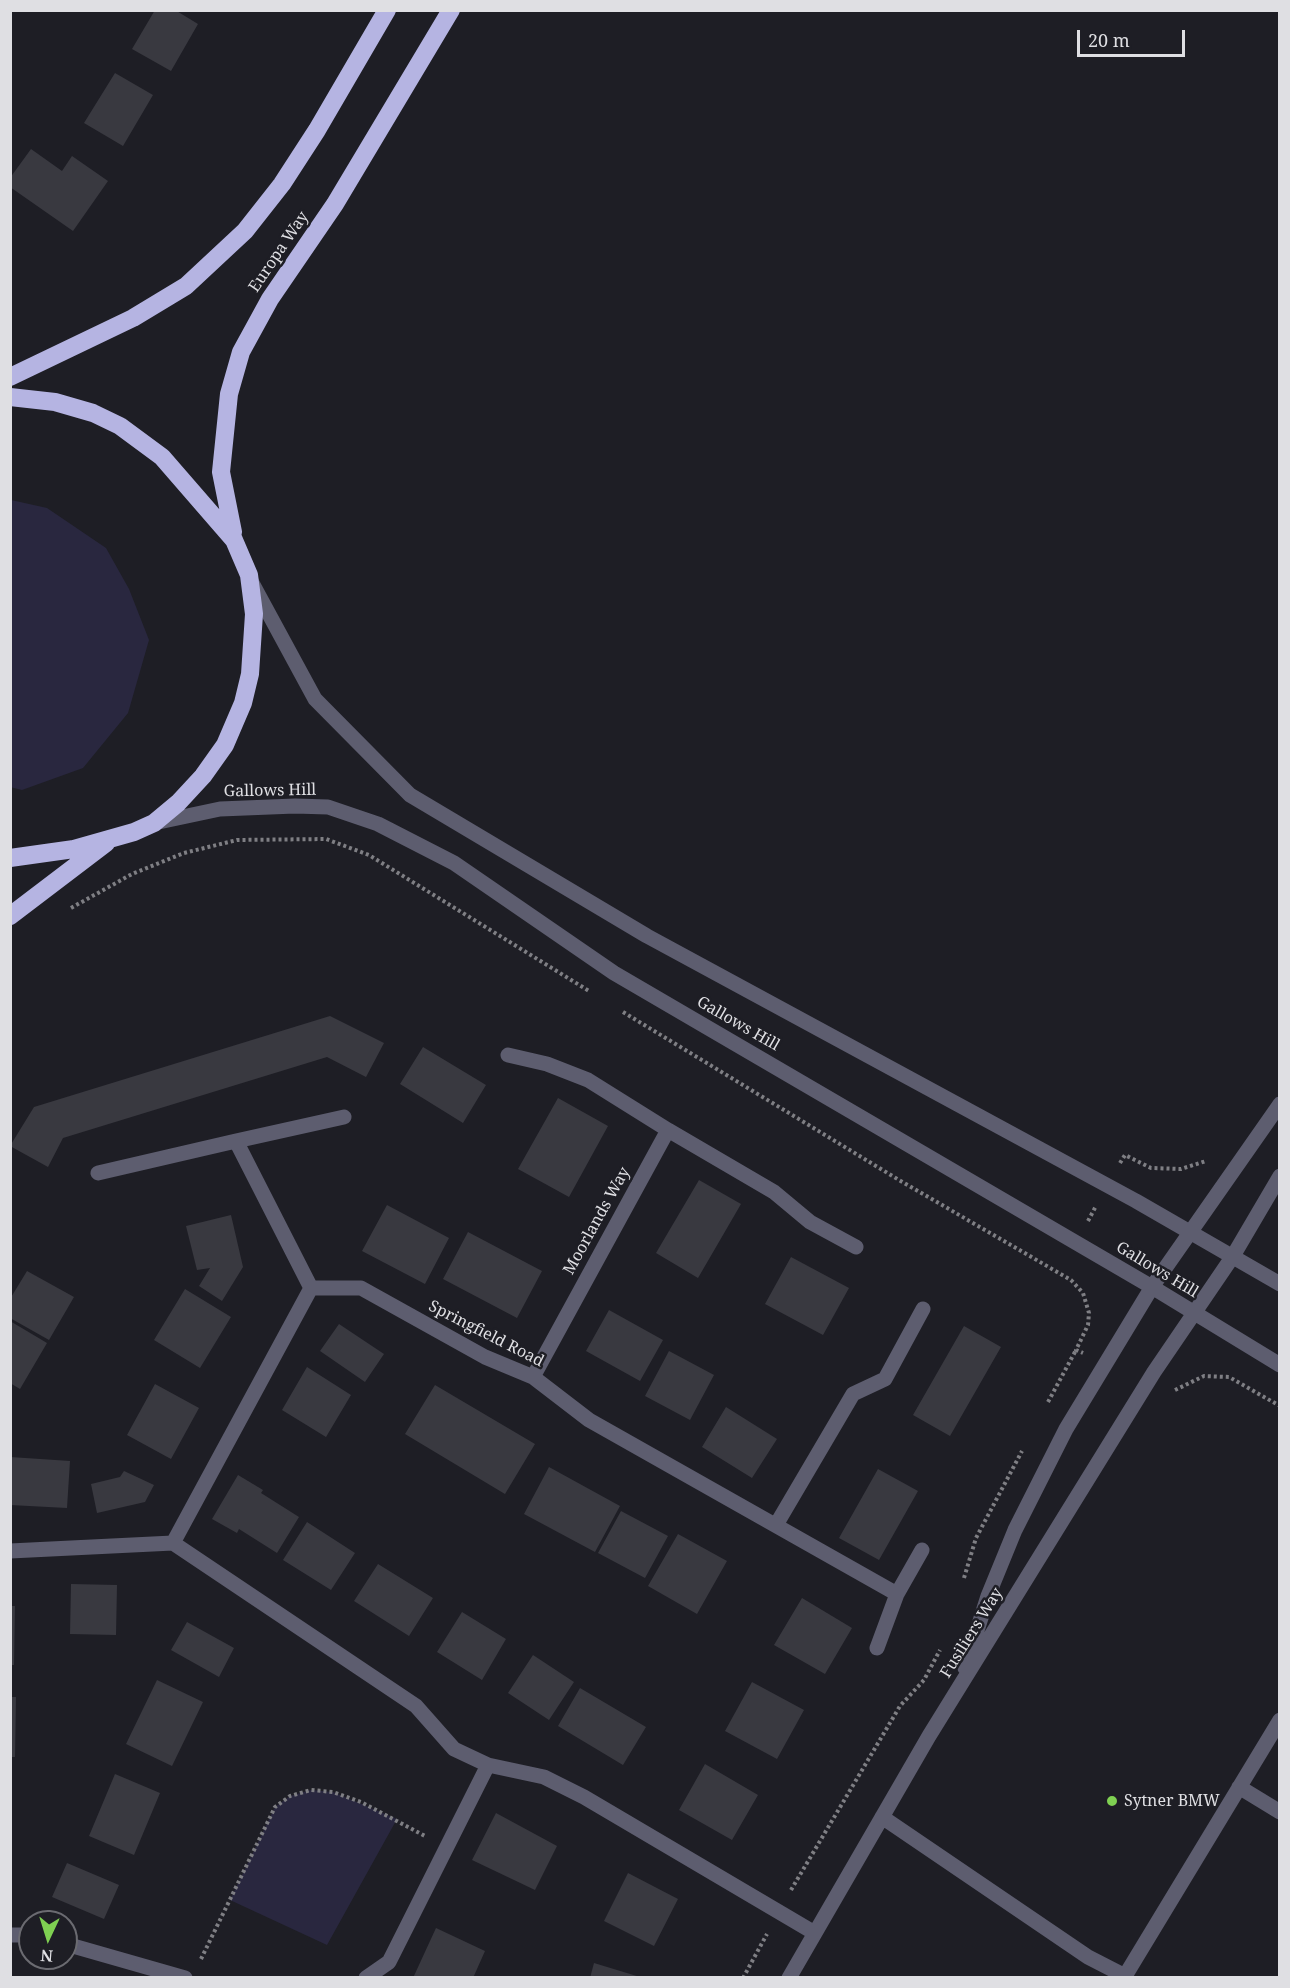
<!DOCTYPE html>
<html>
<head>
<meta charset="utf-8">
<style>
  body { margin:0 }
  #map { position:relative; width:1290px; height:1988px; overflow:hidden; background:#1e1e25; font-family:"Noto Serif",serif }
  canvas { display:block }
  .frame { position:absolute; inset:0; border:12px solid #dfdfe3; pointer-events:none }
  .north { position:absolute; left:18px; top:1910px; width:60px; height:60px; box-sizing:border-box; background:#1e1e25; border:2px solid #6b6b71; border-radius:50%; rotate:184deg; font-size:16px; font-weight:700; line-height:24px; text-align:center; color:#dfdfe3 }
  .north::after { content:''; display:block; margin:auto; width:21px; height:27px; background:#7fd052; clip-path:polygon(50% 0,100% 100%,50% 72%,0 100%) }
  .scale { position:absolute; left:1077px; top:30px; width:108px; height:27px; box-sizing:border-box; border:3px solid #dfdfe3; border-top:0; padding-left:8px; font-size:18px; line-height:21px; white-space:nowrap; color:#dfdfe3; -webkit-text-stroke:4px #1e1e25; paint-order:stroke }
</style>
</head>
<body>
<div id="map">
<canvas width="1290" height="1988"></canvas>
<div class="frame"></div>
<div class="north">N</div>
<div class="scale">20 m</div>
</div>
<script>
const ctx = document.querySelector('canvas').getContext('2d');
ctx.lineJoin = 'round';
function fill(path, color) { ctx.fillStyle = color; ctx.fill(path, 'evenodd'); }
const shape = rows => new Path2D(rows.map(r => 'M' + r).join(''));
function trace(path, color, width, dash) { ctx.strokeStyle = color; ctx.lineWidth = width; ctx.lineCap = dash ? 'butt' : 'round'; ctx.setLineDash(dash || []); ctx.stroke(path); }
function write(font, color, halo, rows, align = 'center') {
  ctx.font = font + ' "Noto Serif",serif'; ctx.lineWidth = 5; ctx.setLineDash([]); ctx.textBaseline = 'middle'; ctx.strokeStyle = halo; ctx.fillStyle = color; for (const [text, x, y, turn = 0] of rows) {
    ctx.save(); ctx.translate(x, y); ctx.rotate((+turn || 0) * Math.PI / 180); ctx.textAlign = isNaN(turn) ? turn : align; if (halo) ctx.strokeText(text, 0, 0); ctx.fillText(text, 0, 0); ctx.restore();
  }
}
const green = shape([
  [11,500,47,508,106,548,129,589,149,640,128,713,83,768,22,790,10,787],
  [311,1790,333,1792,397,1819,327,1945,230,1900,275,1807,290,1796]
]);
const building = shape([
  [155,10,175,10,198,24,171,71,132,49],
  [115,73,153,95,123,146,84,123],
  [31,149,62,171,72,156,108,181,73,231,10,187,10,178],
  [330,1016,384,1043,366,1077,327,1057,63,1138,48,1167,10,1146,34,1107],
  [423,1047,486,1085,463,1123,400,1084],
  [558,1098,608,1126,569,1197,518,1169],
  [699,1180,741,1204,698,1278,656,1253],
  [387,1205,449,1238,425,1284,362,1251],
  [231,1215,243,1267,222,1301,199,1286,210,1268,197,1270,186,1226],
  [468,1232,542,1271,517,1318,443,1279],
  [791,1257,849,1288,823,1335,765,1304],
  [27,1271,74,1297,49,1340,10,1318,10,1299],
  [185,1289,231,1317,200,1368,154,1340],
  [609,1310,663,1340,640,1381,586,1351],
  [10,1321,47,1343,20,1389,10,1383],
  [339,1324,384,1354,365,1382,320,1351],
  [964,1326,1001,1347,950,1436,913,1415],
  [669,1351,714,1375,690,1420,645,1396],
  [307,1367,351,1395,326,1437,282,1410],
  [155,1384,199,1408,171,1459,127,1435],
  [435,1385,535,1444,505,1494,405,1434],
  [726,1407,777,1439,752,1478,702,1447],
  [10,1457,70,1461,67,1508,10,1505],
  [549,1467,620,1506,595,1552,524,1514],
  [878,1469,918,1491,879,1560,839,1538],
  [124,1471,154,1485,145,1502,97,1513,91,1484,120,1477],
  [238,1475,263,1490,261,1493,299,1517,277,1553,239,1529,237,1533,212,1519],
  [621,1511,668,1536,645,1578,598,1553],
  [307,1522,355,1553,331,1590,283,1560],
  [678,1534,727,1561,697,1614,648,1586],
  [378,1564,433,1598,409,1636,354,1601],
  [71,1584,117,1585,116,1635,70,1634],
  [802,1598,852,1628,825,1674,774,1645],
  [10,1606,15,1606,14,1665,10,1665],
  [462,1612,506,1639,482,1680,437,1652],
  [187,1622,234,1648,219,1677,171,1650],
  [533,1655,574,1682,549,1720,508,1693],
  [157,1680,203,1702,172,1766,126,1744],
  [752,1682,804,1710,777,1759,725,1731],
  [580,1688,646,1727,623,1765,558,1726],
  [10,1697,16,1697,15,1757,10,1757],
  [705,1764,758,1795,732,1840,679,1810],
  [115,1774,160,1793,134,1855,89,1836],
  [496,1813,557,1846,535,1890,472,1860],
  [67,1863,119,1885,104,1919,52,1897],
  [628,1873,678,1899,654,1946,604,1921],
  [436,1928,485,1951,473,1978,413,1978],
  [594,1963,640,1977,640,1978,590,1978]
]);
const path = shape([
  [71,908,132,874,184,853,237,840,326,839,369,855,589,991],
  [623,1012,899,1180,1071,1280,1083,1293,1089,1313,1088,1325,1076,1350,1083,1353],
  [1120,1163,1125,1155,1151,1168,1181,1169,1206,1161],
  [1088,1221,1096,1206],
  [1175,1390,1204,1376,1229,1377,1280,1406],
  [1048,1402,1076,1350],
  [964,1578,976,1538,1022,1451],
  [791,1890,900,1706,924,1680,940,1650],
  [201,1959,275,1807,290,1796,311,1790,333,1792,361,1802,425,1836],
  [743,1978,767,1934]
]);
const minor = shape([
  [251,581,315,699,410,795,647,936,1136,1201,1280,1284],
  [154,823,220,809,295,806,328,807,378,824,454,863,614,973,1152,1287,1280,1365],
  [508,1055,547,1064,588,1080,668,1130,533,1377],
  [668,1130,774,1192,810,1222,856,1247],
  [236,1141,344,1117],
  [98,1173,236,1141,311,1288],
  [776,1525,853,1394,885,1379,923,1309],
  [173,1543,311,1288,361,1288,485,1357,533,1377,589,1420,897,1594,877,1648],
  [10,1551,173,1543,416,1706,454,1749,488,1765,389,1962,366,1978],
  [897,1594,922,1550],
  [965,1668,988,1596,1015,1530,1066,1429,1152,1287,1280,1104],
  [488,1765,544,1777,584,1797,813,1932],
  [1239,1787,1280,1812],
  [882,1817,1088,1957,1125,1976,1280,1720],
  [10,1935,30,1935],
  [66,1944,185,1978],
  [789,1978,929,1736,1154,1372,1233,1256,1280,1176]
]);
const highway = shape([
  [10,377,133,318,186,286,245,231,282,184,317,130,387,10],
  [10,397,55,402,93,413,120,426,162,457,234,540,249,575,254,614,250,674,243,703,225,745,203,776,178,803,154,823,134,832,74,849,10,858],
  [233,532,221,472,229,394,241,352,270,299,335,204,451,10],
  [10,916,106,843]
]);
const markers = [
  [1112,1801,6,"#7fd052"]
];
const streetNames = [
  ["Europa Way",279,252,-56],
  ["Gallows Hill",270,791,-1],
  ["Gallows Hill",738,1024,30],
  ["Moorlands Way",597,1221,-61],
  ["Gallows Hill",1157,1270,31],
  ["Springfield Road",486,1334,27],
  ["Fusiliers Way",972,1633,-58]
];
const poiNames = [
  ["Sytner BMW",1124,1801]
];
fill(green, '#29273f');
fill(building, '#393940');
trace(path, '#7f7f84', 4, [3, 3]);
trace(minor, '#5d5d6f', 15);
trace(highway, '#b5b4e2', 18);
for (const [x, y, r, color] of markers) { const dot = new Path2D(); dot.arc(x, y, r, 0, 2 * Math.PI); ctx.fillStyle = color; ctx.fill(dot); trace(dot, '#1e1e25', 2); }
write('16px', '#dfdfe3', '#1e1e25', streetNames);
write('16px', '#dfdfe3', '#1e1e25', poiNames, 'left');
</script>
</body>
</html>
